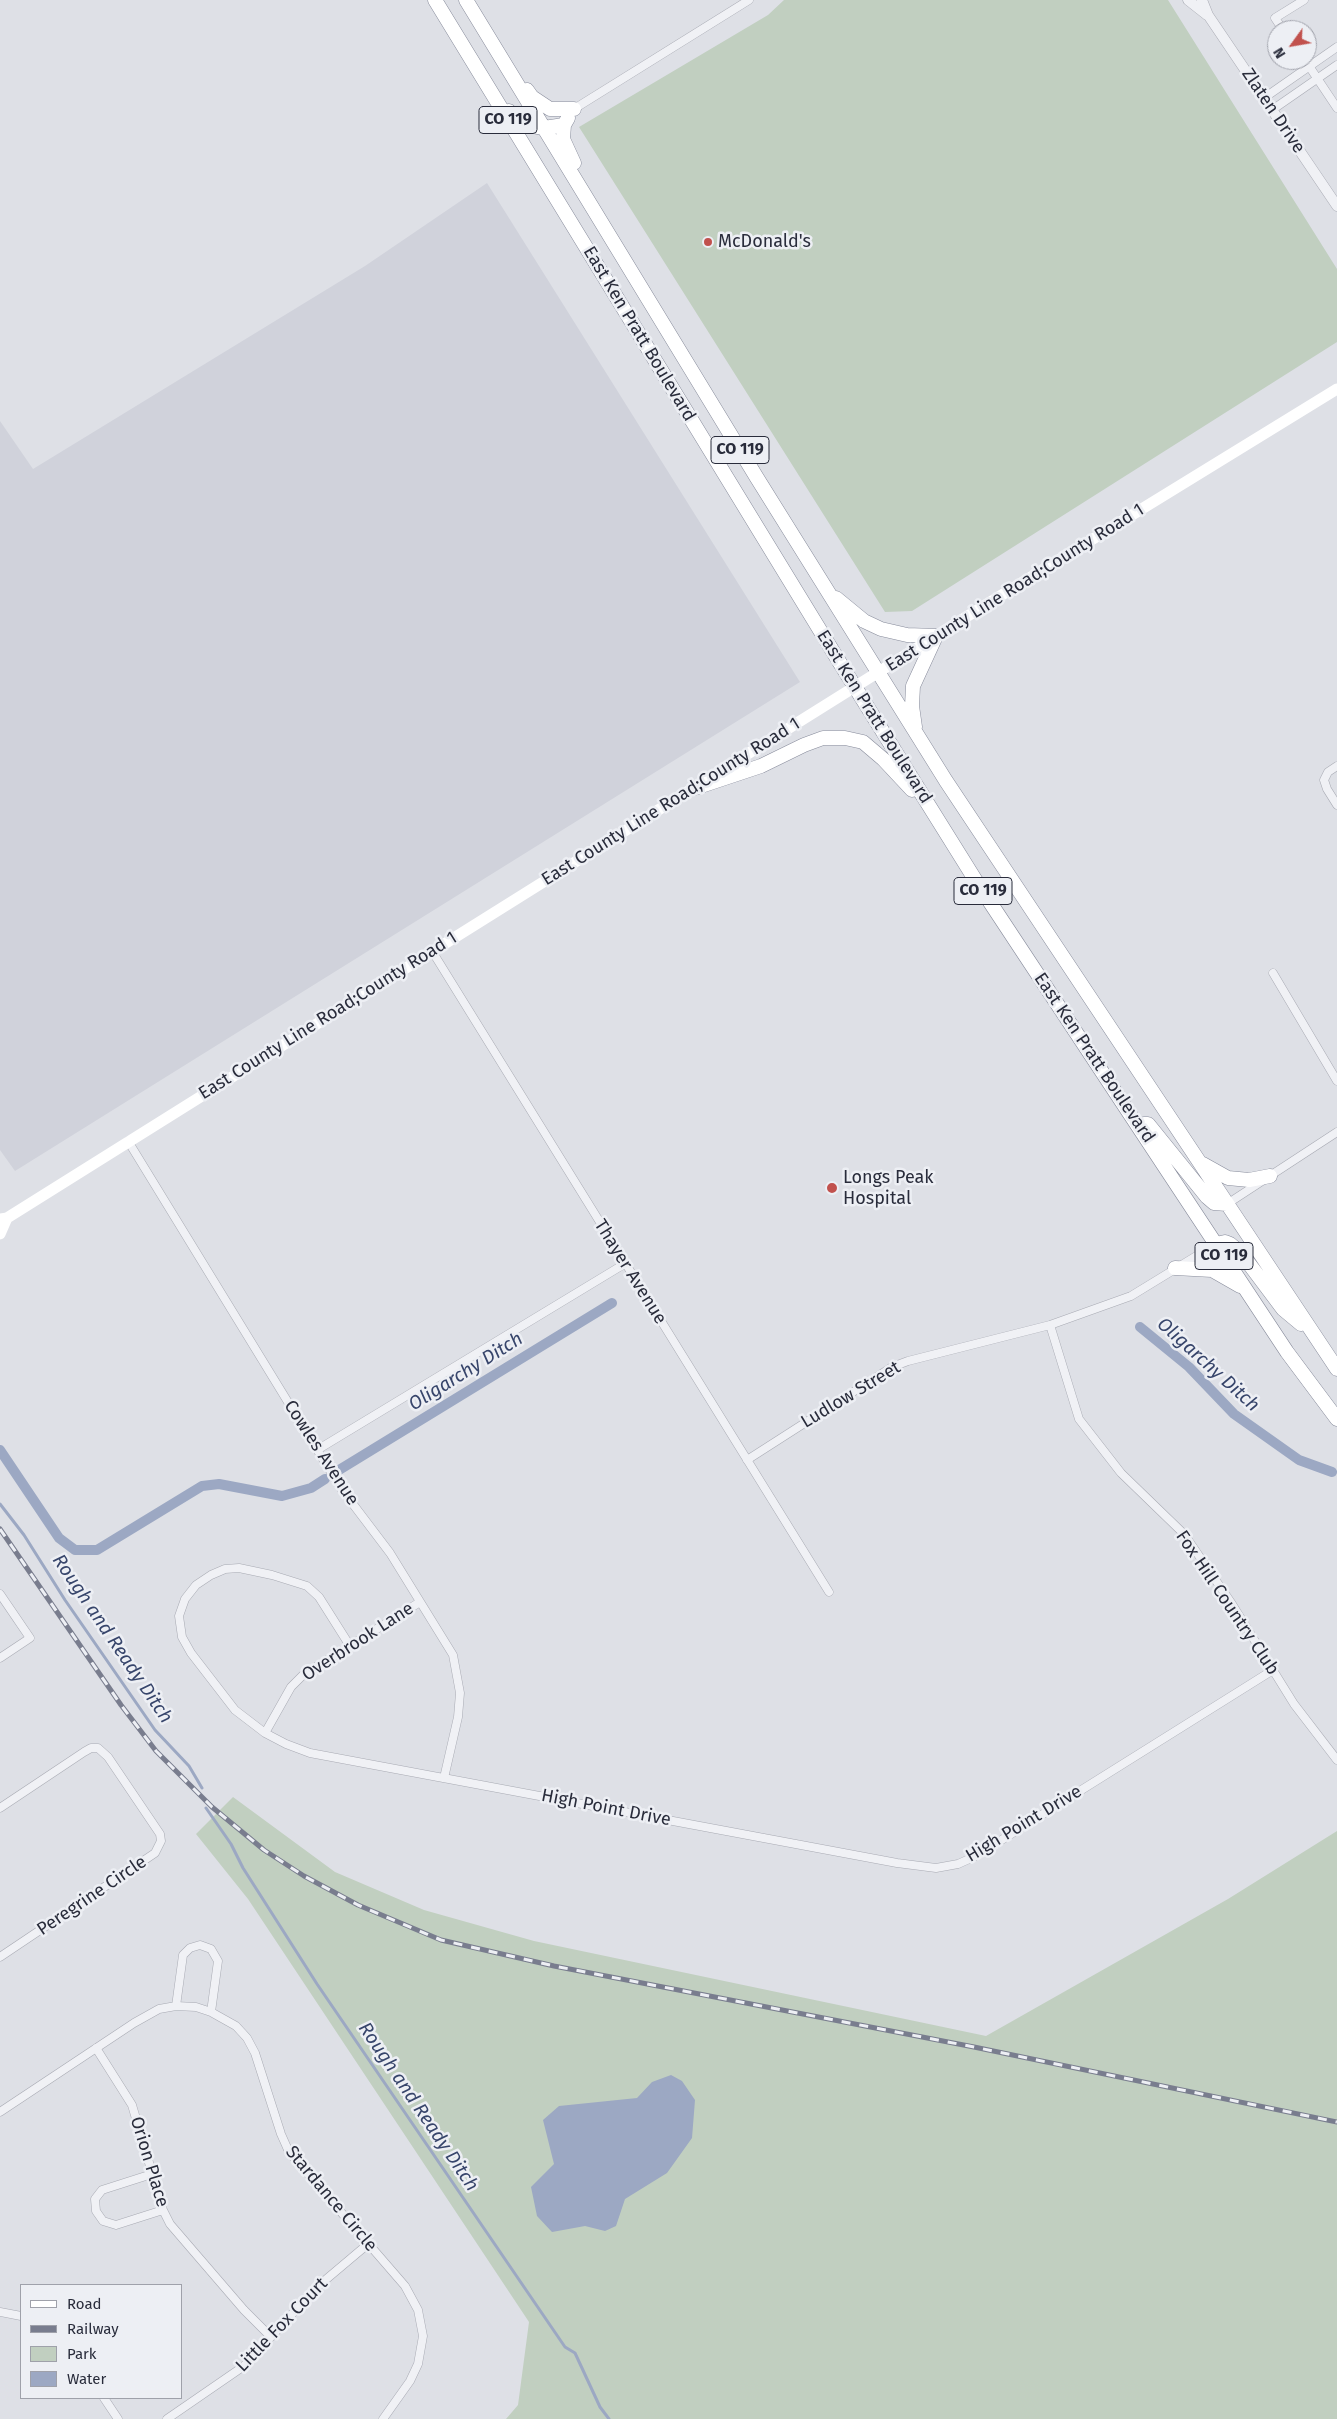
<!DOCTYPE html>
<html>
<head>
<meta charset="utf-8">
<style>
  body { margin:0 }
  #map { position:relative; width:1337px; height:2419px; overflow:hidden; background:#dee0e6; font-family:"Fira Sans",sans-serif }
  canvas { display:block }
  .legend { position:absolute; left:20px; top:2284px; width:162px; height:115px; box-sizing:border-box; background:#edeff4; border:1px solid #9fa1aa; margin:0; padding:6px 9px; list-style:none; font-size:15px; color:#292c3b }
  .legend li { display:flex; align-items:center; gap:10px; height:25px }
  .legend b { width:25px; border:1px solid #9fa1aa }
  .north { position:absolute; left:1267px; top:20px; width:50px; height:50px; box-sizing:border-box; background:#edeff4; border:1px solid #9fa1aa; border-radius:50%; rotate:238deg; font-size:14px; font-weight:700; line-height:20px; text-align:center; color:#292c3b }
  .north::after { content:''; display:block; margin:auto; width:18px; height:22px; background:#c1514d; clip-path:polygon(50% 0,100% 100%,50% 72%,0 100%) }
</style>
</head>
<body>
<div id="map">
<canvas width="1337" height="2419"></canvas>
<ul class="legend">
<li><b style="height:6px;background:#fff"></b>Road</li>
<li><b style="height:6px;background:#797d8e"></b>Railway</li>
<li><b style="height:14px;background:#c1cfc0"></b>Park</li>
<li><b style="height:14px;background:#9ca8c3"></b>Water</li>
</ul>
<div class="north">N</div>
</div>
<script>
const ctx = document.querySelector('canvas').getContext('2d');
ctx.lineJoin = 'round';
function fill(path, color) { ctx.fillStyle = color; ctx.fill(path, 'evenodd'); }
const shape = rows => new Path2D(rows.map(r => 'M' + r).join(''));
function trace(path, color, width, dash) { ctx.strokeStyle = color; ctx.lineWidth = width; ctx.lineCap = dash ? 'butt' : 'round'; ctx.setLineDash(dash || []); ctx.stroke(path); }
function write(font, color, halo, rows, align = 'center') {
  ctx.font = font + ' "Fira Sans",sans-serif'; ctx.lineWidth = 5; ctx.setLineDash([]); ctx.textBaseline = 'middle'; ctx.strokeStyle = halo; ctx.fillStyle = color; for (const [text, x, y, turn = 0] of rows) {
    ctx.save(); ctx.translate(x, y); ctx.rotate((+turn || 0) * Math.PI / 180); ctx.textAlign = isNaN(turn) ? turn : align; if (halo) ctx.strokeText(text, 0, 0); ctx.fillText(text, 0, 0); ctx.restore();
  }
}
const built = shape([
  [487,183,800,682,15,1171,0,1150,0,421,33,469,365,266]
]);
const green = shape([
  [784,0,1168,0,1337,269,1337,342,912,611,885,612,579,127,768,15],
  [233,1797,335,1872,424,1910,534,1941,986,2036,1228,1899,1337,1831,1337,2419,506,2419,518,2405,529,2322,248,1899,196,1834]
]);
const water = shape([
  [671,2075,682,2081,695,2100,692,2138,667,2173,625,2199,616,2226,605,2231,585,2226,552,2232,537,2216,531,2187,554,2164,543,2120,559,2106,637,2098,652,2082]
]);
const stream = shape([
  [0,1504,24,1535,65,1600,155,1730,189,1766,202,1788],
  [206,1808,231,1844,243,1868,317,1984,565,2347,575,2353,600,2407,609,2419]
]);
const canal = shape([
  [1140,1327,1189,1367,1234,1414,1299,1460,1332,1472],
  [0,1450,59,1538,75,1550,97,1550,202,1486,219,1484,282,1496,311,1488,325,1479],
  [339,1470,612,1303]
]);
const minor = shape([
  [1283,30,1275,18,1304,0],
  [1305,60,1337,108],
  [1264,98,1337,47],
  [574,109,749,0],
  [1272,110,1337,65],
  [1337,766,1328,772,1324,780,1327,789,1337,805],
  [432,951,829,1592],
  [1273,973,1337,1081],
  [128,1141,340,1487,390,1553,453,1655,460,1693,458,1717,444,1778],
  [1227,1204,1337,1132],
  [1050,1325,1079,1419,1121,1473,1184,1534,1232,1604,1294,1704,1337,1760],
  [317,1450,626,1263],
  [747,1460,892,1367,908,1361,1050,1325,1131,1296,1216,1244],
  [0,1594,30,1638,0,1658],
  [350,1646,319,1597,307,1586,272,1575,239,1568,225,1569,211,1575,196,1585,185,1599,179,1616,182,1637,191,1653,235,1710,265,1733,286,1744,310,1753,897,1863,936,1868,958,1864,976,1856,1273,1670],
  [265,1733,291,1687,303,1675,420,1602],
  [0,1808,84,1752,91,1748,98,1748,108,1757,160,1834,161,1841,155,1853,0,1957],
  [176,2006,183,1955,190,1948,200,1945,211,1949,218,1961,211,2012],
  [96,2048,132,2105,163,2210,170,2224,244,2310,271,2337],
  [0,2112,134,2023,159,2009,176,2006,196,2007,211,2012,236,2026,247,2038,255,2053,281,2134,289,2152,405,2286,418,2310,423,2336,418,2364,410,2381,383,2419],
  [152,2174,102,2190,95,2199,96,2211,103,2221,116,2225,163,2210],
  [0,2312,21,2316],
  [104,2398,118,2419],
  [167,2419,244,2366,317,2287,368,2244]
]);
const tertiary = shape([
  [1188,0,1207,15],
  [1202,0,1208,15,1337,206]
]);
const secondary = shape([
  [0,1219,7,1218,979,609,1337,389],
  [0,1234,7,1218]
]);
const trunk = shape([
  [435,0,840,663,976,881,1287,1352,1337,1419],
  [466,0,757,478,946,781,1337,1369],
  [527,90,532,97,550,109,574,109],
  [509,111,515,120,521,124,544,128,564,125],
  [568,118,564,125,563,139,574,163],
  [836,598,864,621,881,629,907,635,936,636,913,686,912,706,915,727],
  [695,788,761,766,804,745,823,738,845,738,863,742,883,759,912,790],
  [1144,1124,1148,1124,1207,1197,1214,1203,1227,1204],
  [1203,1164,1228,1178,1249,1180,1270,1176],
  [1216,1244,1225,1242,1230,1244,1241,1253,1283,1309,1301,1324],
  [1175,1268,1212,1270,1240,1286]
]);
const rail = shape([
  [0,1529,121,1705,156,1751,212,1807,264,1850,304,1876,358,1905,441,1940,554,1966,974,2047,1337,2122]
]);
const markers = [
  [708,242,5,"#c1514d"],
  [832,1188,6,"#c1514d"]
];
const shields = [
  [508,120,58],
  [740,450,58],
  [983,891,58],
  [1224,1256,58]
];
const shieldNames = [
  ["CO 119",508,120],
  ["CO 119",740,450],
  ["CO 119",983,891],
  ["CO 119",1224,1256]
];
const streetNames = [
  ["Zlaten Drive",1273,111,56],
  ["East Ken Pratt Boulevard",639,334,59],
  ["East County Line Road;County Road 1",1015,588,-32],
  ["East Ken Pratt Boulevard",874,717,58],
  ["East County Line Road;County Road 1",671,802,-32],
  ["East County Line Road;County Road 1",328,1016,-32],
  ["East Ken Pratt Boulevard",1094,1058,56],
  ["Thayer Avenue",630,1272,58],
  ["Ludlow Street",851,1395,-31],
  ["Cowles Avenue",321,1453,57],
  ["Fox Hill Country Club",1227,1603,56],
  ["Overbrook Lane",358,1642,-33],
  ["High Point Drive",606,1808,11],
  ["High Point Drive",1024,1824,-31],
  ["Peregrine Circle",92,1896,-34],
  ["Orion Place",149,2162,73],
  ["Stardance Circle",331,2199,50],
  ["Little Fox Court",282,2325,-46]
];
const poiNames = [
  ["McDonald's",718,242],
  ["Longs Peak",843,1178],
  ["Hospital",843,1199]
];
const waterNames = [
  ["Oligarchy Ditch",1208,1365,42],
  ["Oligarchy Ditch",466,1372,-32],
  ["Rough and Ready Ditch",112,1639,56],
  ["Rough and Ready Ditch",418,2107,56]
];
fill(built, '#d0d2db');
fill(green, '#c1cfc0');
fill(water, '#9ca8c3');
trace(stream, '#9ca8c3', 3);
trace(canal, '#9ca8c3', 10);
trace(minor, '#a8aab3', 9);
trace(tertiary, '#a8aab3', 11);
trace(trunk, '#878b9b', 15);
trace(minor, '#f0f1f5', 8);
trace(tertiary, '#f0f1f5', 10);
trace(secondary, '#fff', 11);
trace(trunk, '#fff', 14);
trace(rail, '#797d8e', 5);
trace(rail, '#edeff4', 3, [9]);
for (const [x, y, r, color] of markers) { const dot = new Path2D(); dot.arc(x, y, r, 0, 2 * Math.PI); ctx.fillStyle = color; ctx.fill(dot); trace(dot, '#edeff4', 2); }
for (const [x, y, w] of shields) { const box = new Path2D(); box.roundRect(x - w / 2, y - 13.5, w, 27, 4); ctx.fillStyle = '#edeff4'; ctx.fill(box); trace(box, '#292c3b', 1); }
write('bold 16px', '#292c3b', null, shieldNames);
write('18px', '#292c3b', '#edeff4', streetNames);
write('18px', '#292c3b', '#edeff4', poiNames, 'left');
write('italic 19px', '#37456b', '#edeff4', waterNames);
</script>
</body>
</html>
